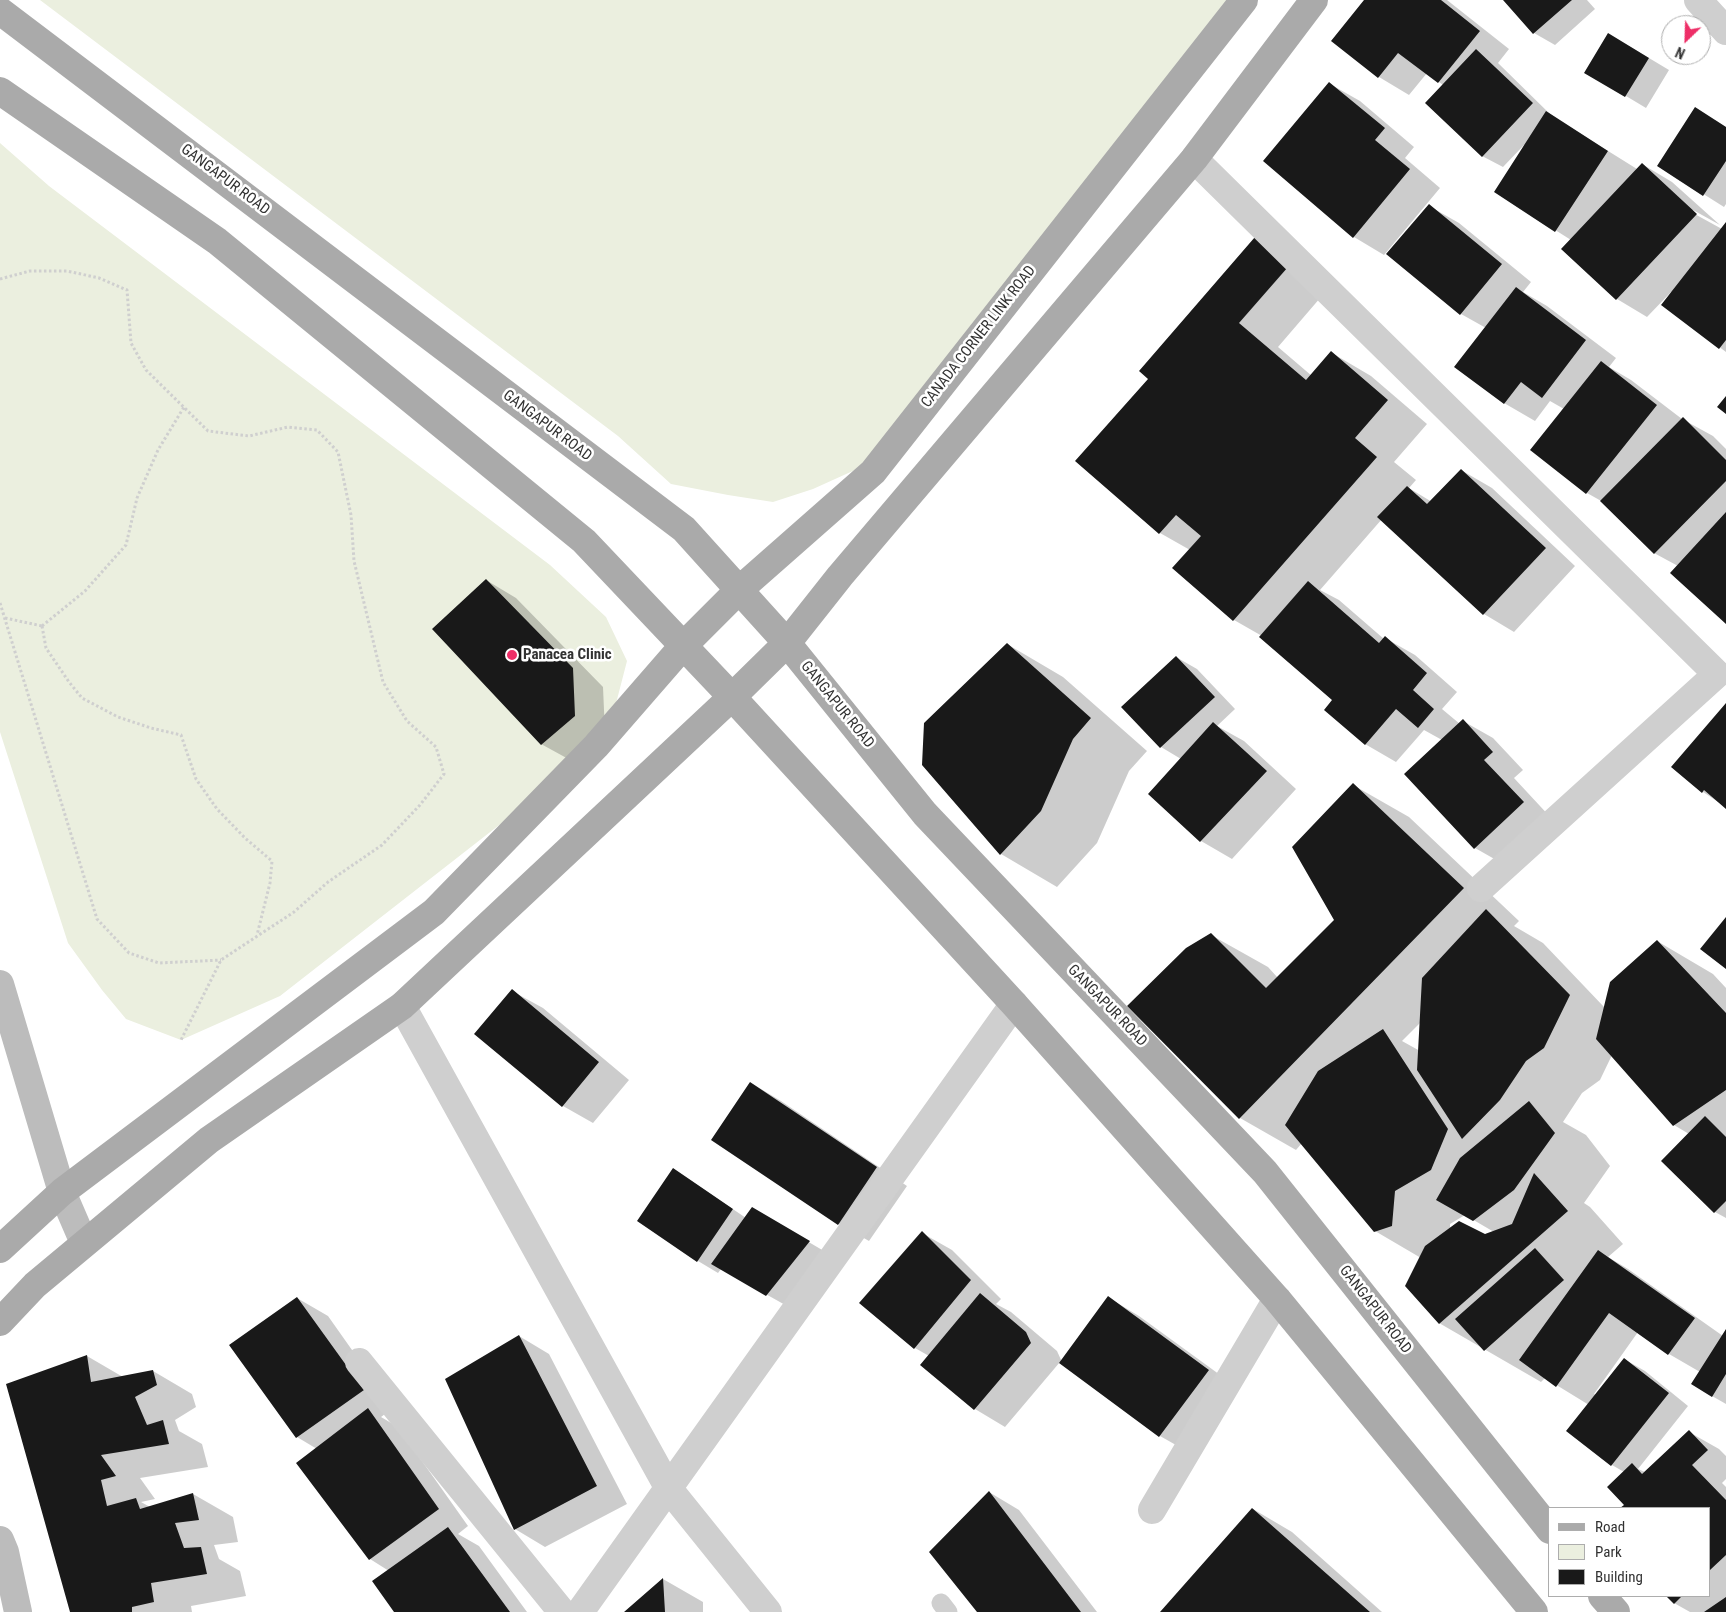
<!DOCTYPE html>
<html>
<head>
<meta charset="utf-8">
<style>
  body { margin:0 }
  #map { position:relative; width:1726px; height:1612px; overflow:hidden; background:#fff; font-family:"Roboto Condensed",sans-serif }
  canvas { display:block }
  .legend { position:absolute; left:1548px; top:1507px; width:162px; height:90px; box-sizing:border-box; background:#fff; border:1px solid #adadad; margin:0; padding:6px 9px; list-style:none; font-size:15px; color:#323232 }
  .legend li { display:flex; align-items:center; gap:10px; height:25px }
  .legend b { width:25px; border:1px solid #adadad }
  .north { position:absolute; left:1661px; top:15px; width:50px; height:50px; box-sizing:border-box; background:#fff; border:1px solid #adadad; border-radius:50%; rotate:204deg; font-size:14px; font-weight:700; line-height:20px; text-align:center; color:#323232 }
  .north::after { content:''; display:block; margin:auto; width:18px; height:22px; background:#ee2e67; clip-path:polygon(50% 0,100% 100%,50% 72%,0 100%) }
</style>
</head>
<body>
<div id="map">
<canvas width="1726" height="1612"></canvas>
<ul class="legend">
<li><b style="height:6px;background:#aaa"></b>Road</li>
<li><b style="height:14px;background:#ebefdf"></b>Park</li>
<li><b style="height:14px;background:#191919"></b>Building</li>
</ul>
<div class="north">N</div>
</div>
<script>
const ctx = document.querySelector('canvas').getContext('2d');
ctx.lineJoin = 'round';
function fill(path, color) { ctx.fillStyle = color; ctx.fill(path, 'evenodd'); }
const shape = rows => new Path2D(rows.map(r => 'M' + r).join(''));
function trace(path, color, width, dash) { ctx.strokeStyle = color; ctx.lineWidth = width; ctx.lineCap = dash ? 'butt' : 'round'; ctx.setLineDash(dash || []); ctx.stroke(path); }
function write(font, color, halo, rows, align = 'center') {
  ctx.font = font + ' "Roboto Condensed",sans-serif'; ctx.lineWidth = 5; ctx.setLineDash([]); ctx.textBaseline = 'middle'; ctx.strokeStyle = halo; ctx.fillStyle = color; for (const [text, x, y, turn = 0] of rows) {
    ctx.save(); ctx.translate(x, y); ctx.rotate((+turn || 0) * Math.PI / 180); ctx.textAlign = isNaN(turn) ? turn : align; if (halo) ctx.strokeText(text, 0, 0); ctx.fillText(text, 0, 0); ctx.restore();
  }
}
const green = shape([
  [40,0,1251,0,884,443,855,470,813,489,773,502,728,495,671,484,618,436],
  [0,143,49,186,550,565,606,617,627,661,613,715,594,751,280,996,181,1040,126,1019,102,990,68,943,0,732]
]);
const shadow = shape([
  [1365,0,1447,0,1509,49,1498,63,1552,116,1637,169,1642,164,1672,182,1720,225,1693,210,1691,212,1722,229,1726,224,1726,352,1663,305,1672,293,1671,292,1647,317,1617,299,1563,249,1571,240,1495,192,1525,146,1524,145,1503,167,1482,156,1443,85,1427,73,1409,95,1379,77,1333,41],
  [1504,0,1587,0,1595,9,1555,45,1534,33],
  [1629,46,1669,70,1646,108,1586,72],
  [1330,84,1360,101,1414,147,1405,158,1440,188,1384,255,1354,237,1265,161],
  [1715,120,1726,127,1726,204,1724,207,1659,166],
  [1429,206,1459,223,1531,282,1523,292,1547,306,1616,358,1609,367,1631,380,1682,419,1713,436,1726,449,1726,622,1678,566,1654,553,1603,502,1587,493,1532,450,1564,409,1550,401,1535,421,1504,403,1486,328,1461,314],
  [1255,239,1327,290,1278,347,1312,376,1332,353,1371,376,1427,424,1394,462,1416,480,1409,488,1432,502,1461,470,1492,488,1575,566,1514,632,1484,614,1382,519,1320,590,1339,600,1384,639,1385,638,1415,655,1457,692,1442,709,1460,724,1463,721,1493,738,1523,770,1514,778,1553,820,1505,865,1475,848,1442,740,1424,730,1396,762,1365,744,1334,700,1262,636,1234,620,1174,568,1190,550,1160,533,1150,378],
  [486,580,516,598,603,687,605,733,572,761,541,744],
  [1007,644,1063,677,1147,751,1129,771,1097,843,1057,887,1001,854,923,765],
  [1176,657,1197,669,1235,709,1217,726,1244,741,1296,789,1232,859,1201,841,1149,794,1181,759,1161,747,1123,707],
  [1726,705,1726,807,1703,792],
  [1353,785,1409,817,1519,921,1514,926,1543,943,1605,1008,1657,941,1713,974,1726,988,1726,1218,1715,1212,1689,1134,1674,1125,1612,1055,1600,1080,1582,1093,1563,1122,1586,1135,1610,1166,1584,1203,1590,1207,1623,1244,1608,1257,1628,1269,1723,1336,1726,1331,1726,1404,1712,1396,1700,1372,1669,1354,1638,1332,1594,1394,1596,1395,1624,1359,1645,1371,1688,1406,1638,1469,1645,1472,1689,1432,1719,1449,1726,1456,1726,1479,1722,1483,1726,1487,1726,1612,1690,1612,1674,1603,1668,1596,1710,1596,1710,1508,1622,1508,1625,1505,1624,1472,1612,1465,1589,1405,1545,1378,1541,1382,1439,1323,1421,1258,1375,1231,1302,1143,1296,1150,1240,1118,1211,935,1268,967,1278,978,1336,920],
  [1421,1022,1420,1051,1402,1041],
  [1465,1215,1494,1232,1485,1235,1450,1230,1450,1224],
  [512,991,543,1008,629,1080,593,1123,563,1106],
  [751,1083,781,1101,907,1186,869,1241,839,1224],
  [673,1170,693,1182,746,1218,773,1221,829,1254,787,1306,721,1269,718,1273,698,1261,638,1221],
  [922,1233,952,1250,1001,1299,996,1304,1011,1312,1057,1351,1062,1362,1109,1298,1139,1316,1238,1388,1190,1453,1160,1436,1060,1362,1005,1427,975,1409,922,1365,929,1356,915,1348],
  [297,1298,328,1316,393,1408,381,1417,398,1427,468,1526,458,1534,479,1546,527,1612,396,1612,389,1571,370,1559,298,1463,317,1449,297,1437,231,1345],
  [519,1336,549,1354,627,1504,545,1547,515,1529],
  [87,1356,123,1377,153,1371,192,1394,196,1407,175,1420,179,1431,202,1444,208,1467,140,1478,155,1499,141,1502,150,1507,193,1494,233,1517,238,1542,214,1545,219,1559,240,1571,246,1596,191,1606,192,1612,71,1612,7,1385],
  [989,1492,1019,1510,1097,1612,978,1612],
  [1253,1509,1292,1532,1382,1612,1161,1612],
  [663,1579,703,1602,703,1612,626,1612]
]);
const building = shape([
  [1364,0,1441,0,1480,31,1438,83,1398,53,1378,78,1331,41],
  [1503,0,1572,0,1533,34],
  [1608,33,1649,58,1625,97,1584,73],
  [1476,49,1533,103,1482,157,1425,103],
  [1329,82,1385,128,1375,140,1410,169,1353,238,1263,161],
  [1695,107,1726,127,1726,161,1703,196,1657,166],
  [1546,111,1608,151,1555,232,1494,192],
  [1642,163,1697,214,1616,300,1561,249],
  [1429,204,1502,264,1460,315,1386,254],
  [1726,222,1726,340,1719,349,1661,305],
  [1255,237,1288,267,1239,323,1306,380,1331,351,1388,400,1355,438,1377,457,1233,621,1172,568,1201,536,1176,515,1159,534,1075,461,1148,379,1139,371],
  [1516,287,1586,340,1542,398,1521,382,1504,404,1454,367],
  [1601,361,1657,405,1586,494,1530,450],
  [1726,396,1726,414,1717,407],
  [1683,417,1726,460,1726,481,1654,554,1600,501],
  [1461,469,1546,548,1483,615,1377,517,1407,486,1427,504],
  [1726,512,1726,624,1670,573],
  [486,579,573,668,575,716,541,745,432,629],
  [1308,581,1379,643,1385,636,1427,673,1413,690,1434,709,1418,728,1396,709,1365,745,1324,710,1332,700,1259,637],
  [1007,643,1091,718,1073,739,1041,811,1000,855,922,765,924,723],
  [1176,656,1215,697,1160,748,1121,707],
  [1726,703,1726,809,1704,790,1702,793,1671,767],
  [1463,719,1493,752,1484,760,1524,802,1474,849,1404,774],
  [1213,722,1267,771,1200,842,1148,794],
  [1353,783,1464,888,1239,1119,1127,1006,1186,948,1211,933,1266,988,1334,920,1292,847],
  [1486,909,1570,995,1544,1048,1526,1061,1500,1100,1462,1139,1417,1070,1422,978],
  [1726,917,1726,969,1700,949],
  [1657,940,1726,1013,1726,1090,1673,1126,1596,1039,1610,982],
  [512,989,599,1062,562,1107,474,1034],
  [1383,1029,1448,1129,1431,1170,1395,1191,1392,1226,1374,1232,1285,1125,1318,1071],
  [750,1082,877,1167,838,1225,711,1140],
  [1529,1101,1555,1133,1514,1190,1473,1221,1436,1200,1460,1158],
  [1705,1116,1726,1137,1726,1201,1714,1213,1661,1161],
  [673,1168,733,1209,697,1262,637,1221],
  [1534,1173,1568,1211,1439,1324,1405,1286,1425,1246,1459,1221,1485,1234,1512,1224],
  [752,1207,810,1241,766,1296,711,1264],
  [922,1231,971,1280,914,1349,859,1303],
  [1535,1248,1564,1280,1484,1351,1455,1319],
  [1598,1250,1695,1318,1668,1355,1609,1313,1556,1387,1519,1360],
  [980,1293,1026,1332,1031,1343,974,1410,920,1365],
  [1108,1296,1209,1370,1159,1437,1059,1363],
  [297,1297,364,1390,296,1438,229,1345],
  [1726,1329,1726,1374,1712,1397,1691,1384],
  [519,1335,597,1486,514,1530,445,1379],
  [87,1355,91,1382,153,1370,157,1385,135,1397,147,1425,163,1420,169,1444,101,1455,116,1476,101,1480,107,1506,136,1498,140,1509,193,1493,199,1520,175,1523,184,1548,201,1547,207,1574,151,1583,154,1602,132,1607,132,1612,70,1612,6,1384],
  [1624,1358,1669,1393,1611,1466,1566,1431],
  [368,1408,439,1509,369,1560,296,1463],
  [1689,1430,1708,1450,1692,1465,1726,1500,1726,1555,1710,1570,1710,1508,1620,1508,1624,1505,1607,1487,1632,1463,1642,1474],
  [989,1491,1081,1612,977,1612,929,1552],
  [1252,1508,1370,1612,1160,1612],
  [448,1527,510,1612,394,1612,372,1581],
  [663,1578,665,1612,624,1612],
  [1666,1596,1682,1596,1674,1604],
  [1726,1597,1726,1612,1704,1612]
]);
const path = shape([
  [0,279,30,271,67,271,99,278,127,290,131,343,146,370,208,431,249,436,288,427,317,430,338,452,351,515,354,561,383,682,407,721,436,747,444,774,420,805,382,845,328,882,294,912,221,960,181,1040],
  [0,603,97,919,129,953,159,963,221,960],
  [5,618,42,626],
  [42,626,46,648,69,682,82,698,118,717,151,728,181,735,196,779,217,809,245,838,272,861,270,883,257,935],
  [42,626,85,591,126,545,137,498,158,450,184,407]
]);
const service = shape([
  [941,1603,948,1612]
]);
const minor = shape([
  [1698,0,1726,31],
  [1194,159,1717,674,1481,888],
  [402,1006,669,1489,768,1612],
  [359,1362,562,1612],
  [1152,1510,1277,1299],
  [580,1612,1014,1004]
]);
const secondary = shape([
  [0,984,62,1192,84,1243],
  [0,1540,5,1552,18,1612]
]);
const primary = shape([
  [0,11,684,529,787,643,925,814,1265,1172,1550,1530],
  [0,91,217,241,584,541,732,697,1014,1004,1277,1299,1534,1612],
  [0,1249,62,1192,434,912,596,746,683,646,739,590,873,472,1244,0],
  [0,1322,35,1285,209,1140,402,1006,732,697,787,643,840,576,1194,159,1314,0],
  [1602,1596,1616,1612]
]);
const markers = [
  [512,655,6,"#ee2e67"]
];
const streetNames = [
  ["GANGAPUR ROAD",225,180,37],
  ["CANADA CORNER LINK ROAD",979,337,-52],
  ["GANGAPUR ROAD",547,426,37],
  ["GANGAPUR ROAD",837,705,51],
  ["GANGAPUR ROAD",1107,1006,46],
  ["GANGAPUR ROAD",1375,1310,52]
];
const poiNames = [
  ["Panacea Clinic",523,655]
];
fill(green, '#ebefdf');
fill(shadow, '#0003');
fill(building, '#191919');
trace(path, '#cfcfcf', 3, [2.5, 2.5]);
trace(service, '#cfcfcf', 19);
trace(minor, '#cfcfcf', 28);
trace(secondary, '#bcbcbc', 28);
trace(primary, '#aaa', 28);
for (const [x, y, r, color] of markers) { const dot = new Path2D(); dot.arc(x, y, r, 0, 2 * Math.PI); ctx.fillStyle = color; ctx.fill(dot); trace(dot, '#fff', 2); }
write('15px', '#323232', '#fff', streetNames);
write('bold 15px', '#323232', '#fff', poiNames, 'left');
</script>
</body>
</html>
